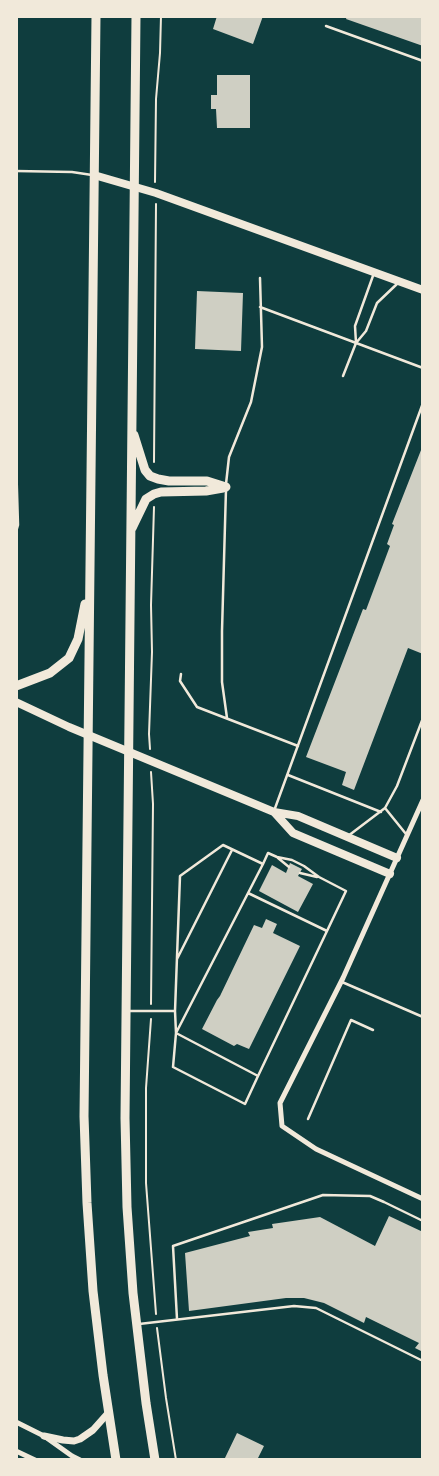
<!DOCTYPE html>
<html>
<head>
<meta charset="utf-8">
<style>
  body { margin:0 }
  #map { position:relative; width:439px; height:1476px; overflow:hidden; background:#0f3d3e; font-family:"Archivo Narrow",sans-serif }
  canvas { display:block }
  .frame { position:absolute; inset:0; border:18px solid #f1e9da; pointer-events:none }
</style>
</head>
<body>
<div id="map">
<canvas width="439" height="1476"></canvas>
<div class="frame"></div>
</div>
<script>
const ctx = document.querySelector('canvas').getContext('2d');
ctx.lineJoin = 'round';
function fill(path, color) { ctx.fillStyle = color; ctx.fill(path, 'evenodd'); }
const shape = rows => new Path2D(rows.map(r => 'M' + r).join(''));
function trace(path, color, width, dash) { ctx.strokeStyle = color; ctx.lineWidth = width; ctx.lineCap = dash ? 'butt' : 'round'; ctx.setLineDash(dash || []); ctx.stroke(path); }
const building = shape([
  [217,16,263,16,253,44,213,29],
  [347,16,423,16,423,46,346,19],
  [217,75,250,75,250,128,217,128,216,109,211,109,211,95,217,95],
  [197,291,243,293,241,351,195,349],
  [423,445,423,654,408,648,354,790,342,785,346,772,306,757,363,609,366,610,390,546,387,544,394,525,392,524],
  [290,863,302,869,298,876,313,884,298,912,259,891,272,865,286,873],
  [266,919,277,924,273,933,300,946,249,1049,237,1044,234,1046,202,1029,217,1000,220,996,254,925,262,928],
  [389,1216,423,1232,423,1352,415,1348,419,1343,366,1317,364,1323,324,1303,304,1298,286,1298,189,1311,185,1253,250,1236,248,1232,273,1228,272,1224,320,1217,375,1246],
  [237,1433,264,1446,257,1460,224,1460]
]);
const path = shape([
  [155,182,156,99,160,53,161,16],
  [154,462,156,204],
  [150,749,149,734,152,652,151,605,154,507],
  [151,772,153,804,151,1004],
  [151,1019,146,1088,146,1183,156,1314],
  [157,1328,166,1398,176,1460]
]);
const service = shape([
  [326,26,423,61],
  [16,171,72,172,92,175],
  [260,307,423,368],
  [356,343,355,326,374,273],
  [343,376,356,343,366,331,377,303,398,283],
  [16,459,18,525,16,532],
  [226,484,229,457,251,402,262,347,260,278],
  [226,489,222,631,222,682,227,718],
  [181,674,180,681,197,707,298,746],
  [288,775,381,812],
  [385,808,406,834],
  [274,811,423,403],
  [348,836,385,808,397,786,423,718],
  [278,858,289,867],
  [263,864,268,853,277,857,292,860,304,866,319,877,346,891,327,931],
  [300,873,317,877],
  [248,893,327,931,258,1076,176,1033,263,864,223,845,180,876,175,1011,176,1033,173,1067,245,1104,258,1076],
  [177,959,232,850],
  [342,982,423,1017],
  [129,1011,175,1011],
  [308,1119,351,1020,373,1030],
  [177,1319,173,1246,323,1195,370,1196,384,1202,423,1221],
  [139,1324,294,1306,316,1308,423,1361]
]);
const minor = shape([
  [423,800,343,978,280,1103,282,1126,316,1149,423,1199],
  [16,1422,44,1436,72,1456,80,1460],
  [16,1451,35,1460]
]);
const tertiary = shape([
  [44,1436,63,1440,74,1441,80,1439,93,1430,109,1412]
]);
const secondary = shape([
  [94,175,156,193,423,290],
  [16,702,69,727,274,812,298,816,397,858],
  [274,812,293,833,390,874]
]);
const trunk = shape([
  [96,16,84,1116,87,1203,93,1291,103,1375,116,1460],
  [136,16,125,1118,127,1207,133,1293,146,1403,155,1460],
  [134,435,145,470,150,476,158,479,169,481,207,481,226,487],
  [132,528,146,499,154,494,161,492,206,491,223,488],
  [16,686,50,673,69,658,78,639,85,604]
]);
fill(building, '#cfcfc3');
trace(path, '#f1e9da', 2);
trace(service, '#f1e9da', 2.5);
trace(minor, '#f1e9da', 5);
trace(tertiary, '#f1e9da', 7);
trace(secondary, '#f1e9da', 8);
trace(trunk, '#f1e9da', 9);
</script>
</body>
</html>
